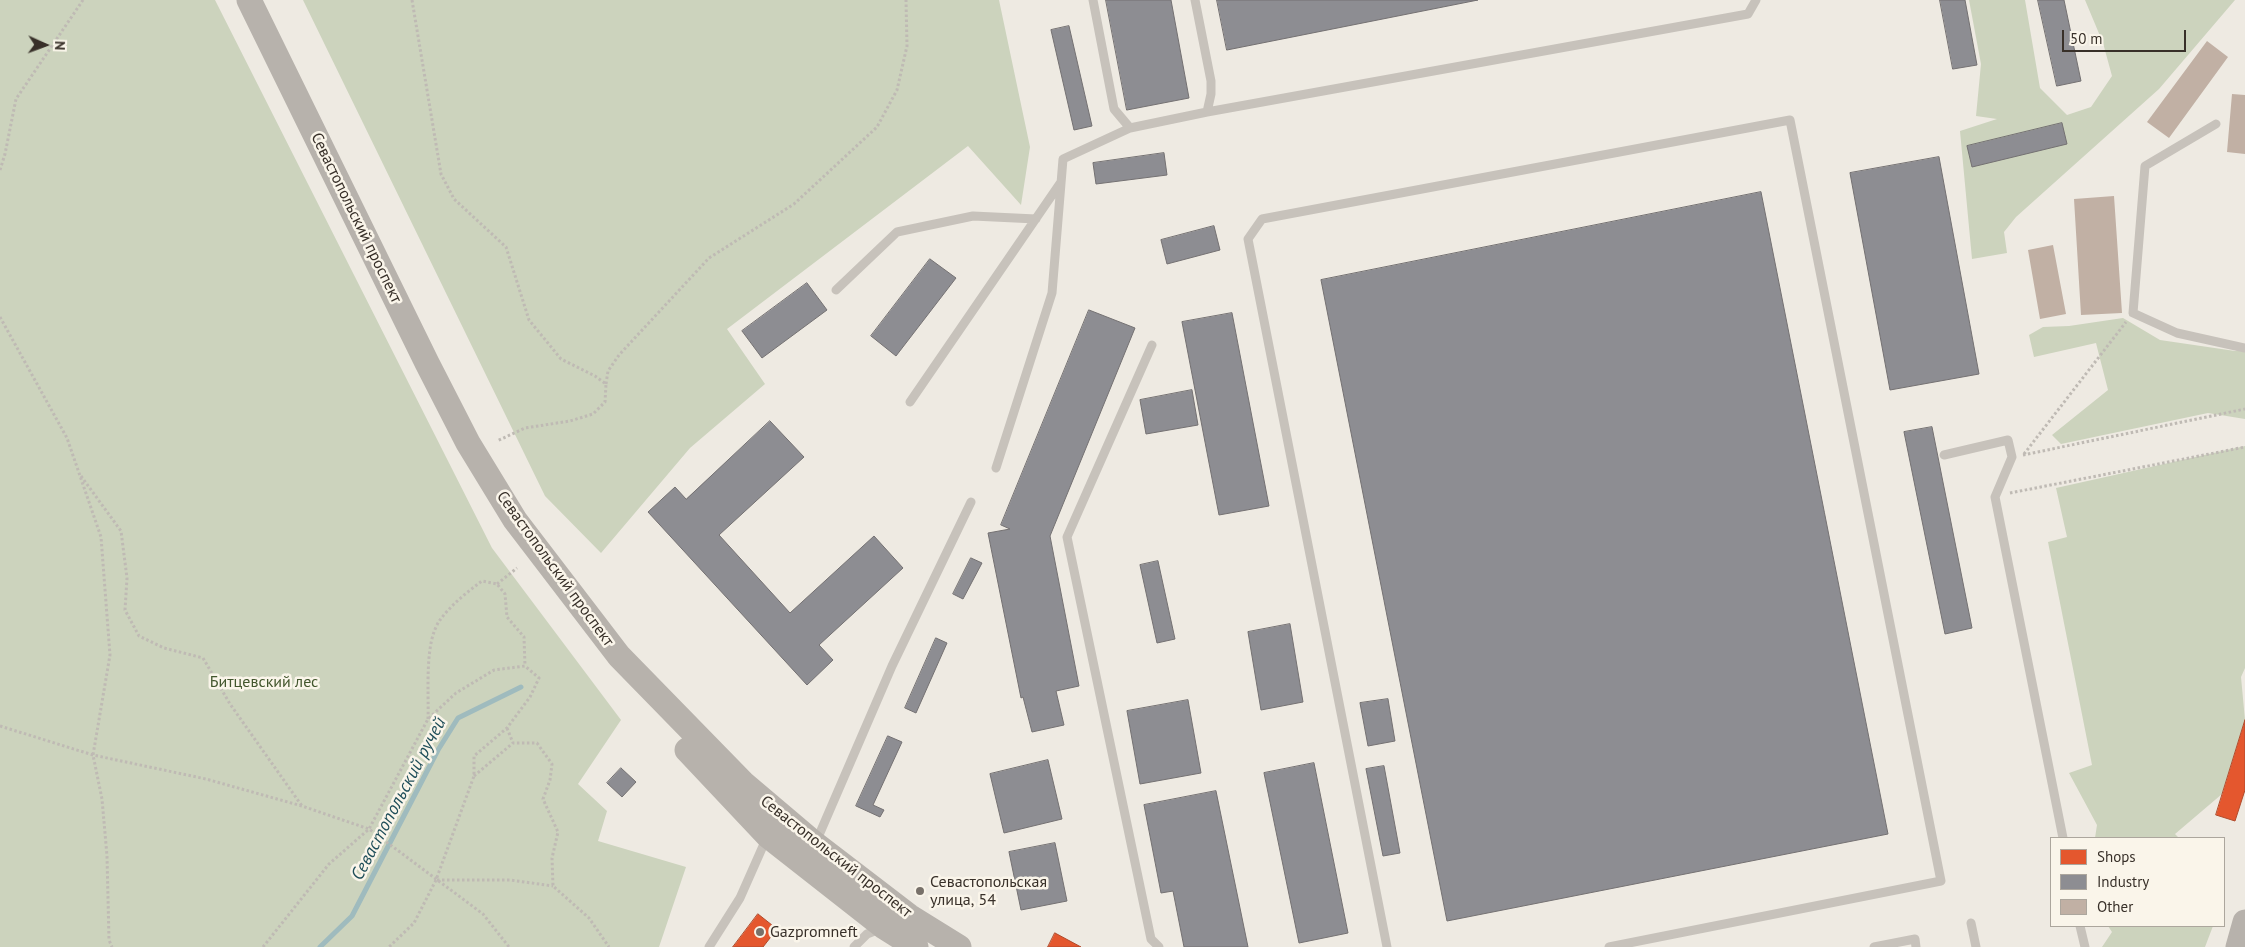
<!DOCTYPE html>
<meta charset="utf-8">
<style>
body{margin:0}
#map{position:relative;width:2245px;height:947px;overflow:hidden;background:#eeeae2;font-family:"PT Sans",sans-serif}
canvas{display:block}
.legend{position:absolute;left:2050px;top:837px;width:175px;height:90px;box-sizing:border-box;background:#faf5ea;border:1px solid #aca69d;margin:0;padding:6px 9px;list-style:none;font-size:15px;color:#383029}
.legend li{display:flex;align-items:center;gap:10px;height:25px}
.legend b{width:25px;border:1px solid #aca69d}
.north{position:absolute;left:20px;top:20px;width:50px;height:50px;-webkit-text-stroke:4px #faf5ea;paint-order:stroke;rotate:92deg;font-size:14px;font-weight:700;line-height:20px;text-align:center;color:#383029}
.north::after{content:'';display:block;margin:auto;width:18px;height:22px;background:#383029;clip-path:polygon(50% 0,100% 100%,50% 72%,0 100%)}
.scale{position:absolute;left:2062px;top:30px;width:124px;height:22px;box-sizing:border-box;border:2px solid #383029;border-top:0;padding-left:6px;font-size:15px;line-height:18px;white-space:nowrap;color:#383029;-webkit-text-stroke:4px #faf5ea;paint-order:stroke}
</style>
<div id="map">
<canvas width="2245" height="947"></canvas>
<ul class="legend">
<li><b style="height:14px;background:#e4572e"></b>Shops</li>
<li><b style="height:14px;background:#8d8d92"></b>Industry</li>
<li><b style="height:14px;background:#c1b0a4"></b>Other</li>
</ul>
<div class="north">N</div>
<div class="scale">50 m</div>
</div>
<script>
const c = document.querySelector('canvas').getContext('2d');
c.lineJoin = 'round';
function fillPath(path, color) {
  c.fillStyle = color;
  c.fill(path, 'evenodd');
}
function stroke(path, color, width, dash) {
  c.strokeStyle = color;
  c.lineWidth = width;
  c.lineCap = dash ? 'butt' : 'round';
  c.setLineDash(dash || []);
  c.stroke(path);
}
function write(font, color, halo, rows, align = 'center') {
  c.font = font + ' "PT Sans",sans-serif';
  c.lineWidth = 5;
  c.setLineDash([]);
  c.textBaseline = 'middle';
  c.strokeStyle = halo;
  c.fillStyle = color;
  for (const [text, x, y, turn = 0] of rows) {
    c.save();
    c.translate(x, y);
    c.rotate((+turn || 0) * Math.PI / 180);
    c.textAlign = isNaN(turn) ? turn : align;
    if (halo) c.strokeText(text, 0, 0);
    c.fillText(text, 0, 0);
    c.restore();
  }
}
fillPath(new Path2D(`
 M 0,0 L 215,0 L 492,548 L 621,720 L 578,784 L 607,811 L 598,841 L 686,867 L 659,947 L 0,947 Z
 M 303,0 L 999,0 L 1030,147 L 1021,205 L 968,146 L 727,329 L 765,384 L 690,448 L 601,553 L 545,496 Z
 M 1969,0 L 2025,0 L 2040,88 L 2067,115 L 2091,107 L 2112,76 L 2103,43 L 2085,0 L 2235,0 L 2159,89 L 2016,217 L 2004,232 L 2007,253 L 1972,259 L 1960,131 L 1997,119 L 1976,116 L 1981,64 Z
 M 2123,318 L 2160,340 L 2235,351 L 2245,348 L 2245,419 L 2208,413 L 2061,444 L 2052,435 L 2108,390 L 2096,343 L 2034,357 L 2029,335 L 2043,327 L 2069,326 Z
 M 2245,446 L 2245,668 L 2241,677 L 2245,720 L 2222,794 L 2175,834 L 2179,838 L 2095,838 L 2097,825 L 2069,773 L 2092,765 L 2048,542 L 2067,537 L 2056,488 Z
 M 2108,926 L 2213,926 L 2205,947 L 2102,947 L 2112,932 Z`), '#ccd3bd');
const shops = new Path2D(`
 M 2245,720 L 2245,790 L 2235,821 L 2216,815 Z
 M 758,914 L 777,929 L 763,947 L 733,947 Z
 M 1055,933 L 1081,947 L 1048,947 Z`);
fillPath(shops, '#e4572e');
stroke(shops, '#b04b2c', 1);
const industry = new Path2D(`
 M 1106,0 L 1171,0 L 1189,98 L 1127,110 Z
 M 1217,0 L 1478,0 L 1227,50 Z
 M 1940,0 L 1965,0 L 1977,65 L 1953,69 Z
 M 2038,0 L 2064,0 L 2081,81 L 2057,86 Z
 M 1069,26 L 1092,126 L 1074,130 L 1051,30 Z
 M 2062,123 L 2067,144 L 1972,167 L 1967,146 Z
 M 1164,153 L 1167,175 L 1096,184 L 1093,163 Z
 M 1939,157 L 1979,374 L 1890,390 L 1850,173 Z
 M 1761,192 L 1888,834 L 1447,921 L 1321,280 Z
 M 1214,226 L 1220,250 L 1167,264 L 1161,240 Z
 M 930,259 L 956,278 L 896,356 L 871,336 Z
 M 807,283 L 827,310 L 762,358 L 742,331 Z
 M 1089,310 L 1135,328 L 1050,536 L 1079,686 L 1056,691 L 1064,725 L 1032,732 L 1023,697 L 1021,698 L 988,533 L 1010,529 L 1001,525 Z
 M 1232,313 L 1269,506 L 1219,515 L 1182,322 Z
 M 1192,390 L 1198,425 L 1146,434 L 1140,400 Z
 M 770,421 L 804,457 L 719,535 L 790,613 L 874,536 L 903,568 L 819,645 L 833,660 L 807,685 L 648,512 L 675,487 L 686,499 Z
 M 1932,427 L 1972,628 L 1945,634 L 1904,432 Z
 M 971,558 L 982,563 L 963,599 L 953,594 Z
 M 1158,561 L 1175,639 L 1157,643 L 1140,565 Z
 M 1290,624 L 1303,702 L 1261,710 L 1248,632 Z
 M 936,638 L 947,643 L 916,713 L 905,708 Z
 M 1388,699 L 1395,741 L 1368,746 L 1360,703 Z
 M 1188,700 L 1201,773 L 1140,784 L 1127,711 Z
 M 888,736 L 902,742 L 873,805 L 884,810 L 880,817 L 856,806 Z
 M 1048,760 L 1062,819 L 1004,833 L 990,774 Z
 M 1314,763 L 1348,933 L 1299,943 L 1264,773 Z
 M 1384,766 L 1400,853 L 1383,856 L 1366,769 Z
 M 621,768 L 636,782 L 622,797 L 607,783 Z
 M 1216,791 L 1248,947 L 1184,947 L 1173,891 L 1161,893 L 1144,805 Z
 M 1055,843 L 1067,901 L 1021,910 L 1009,852 Z`);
fillPath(industry, '#8d8d92');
stroke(industry, '#747172', 1);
stroke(new Path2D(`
 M 320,947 L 352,916 L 438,750 L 458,718 L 521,687`), '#9fbbbe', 5);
fillPath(new Path2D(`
 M 2207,41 L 2228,57 L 2169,138 L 2147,122 Z
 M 2232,94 L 2245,95 L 2245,154 L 2227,152 Z
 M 2114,196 L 2122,313 L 2081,315 L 2074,199 Z
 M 2053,245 L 2066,314 L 2040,319 L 2028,250 Z`), '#c1b0a4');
stroke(new Path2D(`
 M 412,0 L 441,174 L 454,199 L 506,247 L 529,320 L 561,359 L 595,376 L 606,384 L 605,402 L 593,414 L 570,421 L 525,428 L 497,441
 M 0,170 L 5,154 L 16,99 L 83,0
 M 0,317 L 67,438 L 101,537 L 110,655 L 93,755 L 102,799 L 107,856 L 109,940 L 112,947
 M 606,384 L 608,371 L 619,355 L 709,258 L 794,204 L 877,127 L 897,90 L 907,46 L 906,0
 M 2024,454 L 2126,322
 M 2023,455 L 2245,409
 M 81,476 L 121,531 L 127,578 L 125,610 L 139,636 L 164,648 L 203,658 L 230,704 L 302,806
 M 2010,493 L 2245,447
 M 497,584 L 517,568
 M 428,719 C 429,691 424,642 440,620 C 451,605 467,592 482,581 L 497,584 L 505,594 L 507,617 L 524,637 L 525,666
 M 0,726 L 93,755 L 206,779 L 302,806 L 369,829 L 483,914 L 509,947
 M 507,728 L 513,743
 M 474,776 L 513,743 L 537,743 L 552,764 L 550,780 L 543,799 L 558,832 L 552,858 L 553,886 L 589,918 L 609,947
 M 437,880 L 510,880 L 553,886
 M 263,947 L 329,864 L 369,829 L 428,719 L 456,693 L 494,670 L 525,666 L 539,678 L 530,697 L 507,728 L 474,756 L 474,776 L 436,880 L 414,923 L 389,947`), '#bfbab4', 3, [2.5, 2.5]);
stroke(new Path2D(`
 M 1093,0 L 1114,109 L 1130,128 L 1207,112 L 1211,94 L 1211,81 L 1195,0
 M 1207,112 L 1748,14 L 1756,0
 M 2216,124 L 2145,166 L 2133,313 L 2177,333 L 2245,348
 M 836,290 L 897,232 L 973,216 L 1036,219
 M 1152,345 L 1067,537 L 1151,939 L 1159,947
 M 910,402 L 1061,182
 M 1944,455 L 2008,440 L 2012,457 L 1995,497 L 2063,838
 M 996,468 L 1052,293 L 1063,159 L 1130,128
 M 816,842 L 892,666 L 971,502
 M 1971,923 L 1976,947
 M 2080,926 L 2085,947
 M 709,947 L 740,898 L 767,837
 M 854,947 L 867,934 L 882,928
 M 1387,947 L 1248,239 L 1262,219 L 1790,120 L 1941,881 L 1609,947
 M 1874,947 L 1915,939 L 1916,947`), '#c7c2bb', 9);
stroke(new Path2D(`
 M 249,0 L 427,363 L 468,443 L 515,520 L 619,656 L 743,783 L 815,844 L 909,916 L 959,947
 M 687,750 L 768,836 L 884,927 L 916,947
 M 2238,947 L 2245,922`), '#b7b2ac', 25);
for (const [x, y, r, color] of [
 [920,891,5,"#78716a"],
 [760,932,5,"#78716a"]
]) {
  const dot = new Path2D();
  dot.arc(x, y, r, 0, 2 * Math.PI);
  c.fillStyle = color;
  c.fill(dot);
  stroke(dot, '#faf5ea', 2);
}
write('16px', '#383029', '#faf5ea', [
 ["Севастопольский проспект",356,218,64],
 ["Севастопольский проспект",555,569,54],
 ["Севастопольский проспект",836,857,38]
]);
write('16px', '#42562d', '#faf5ea', [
 ["Битцевский лес",264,682]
]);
write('16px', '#383029', '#faf5ea', [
 ["Севастопольская",930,882],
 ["улица, 54",930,900],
 ["Gazpromneft",770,932]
], 'left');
write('italic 18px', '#1f4e59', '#faf5ea', [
 ["Севастопольский ручей",399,799,-62]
]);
</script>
